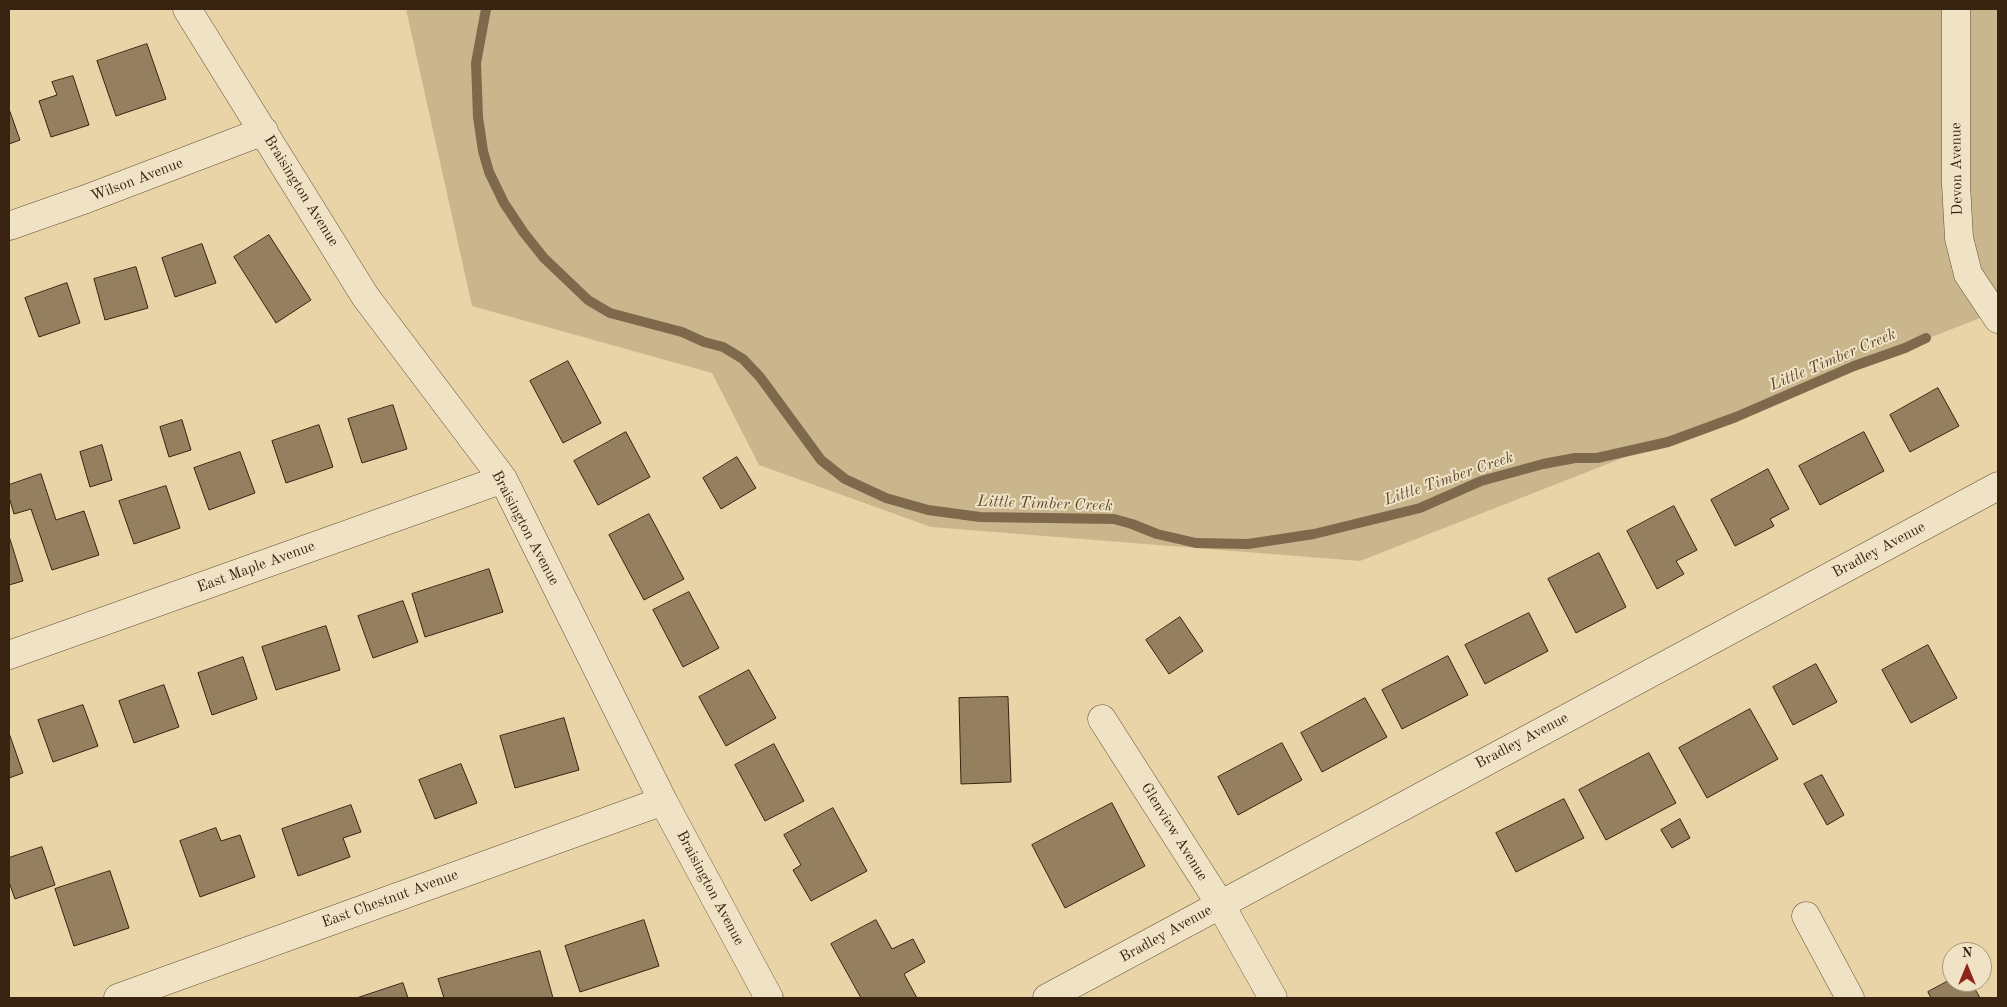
<!DOCTYPE html>
<style>
body{margin:0}
#map{position:relative;width:2007px;height:1007px;overflow:hidden;background:#e8d4a6;font-family:"Old Standard TT",serif}
canvas{display:block}
.frame{position:absolute;inset:0;border:10px solid #382311;pointer-events:none}
.north{position:absolute;left:1942px;top:942px;width:50px;height:50px;box-sizing:border-box;background:#f0e3c5;border:1px solid #a6967d;border-radius:50%;rotate:0deg;font-size:14px;font-weight:700;line-height:20px;text-align:center;color:#382311}
.north::after{content:'';display:block;margin:auto;width:18px;height:22px;background:#8f2418;clip-path:polygon(50% 0,100% 100%,50% 72%,0 100%)}
</style>
<div id="map">
<canvas width="2007" height="1007"></canvas>
<div class="frame"></div>
<div class="north">N</div>
</div>
<script>
const c = document.querySelector('canvas').getContext('2d');
c.lineJoin = 'round';
function fillPath(path, color) {
  c.fillStyle = color;
  c.fill(path, 'evenodd');
}
function stroke(path, color, width, dash) {
  c.strokeStyle = color;
  c.lineWidth = width;
  c.lineCap = dash ? 'butt' : 'round';
  c.setLineDash(dash || []);
  c.stroke(path);
}
function write(font, color, halo, rows, align = 'center') {
  c.font = font + ' "Old Standard TT",serif';
  c.lineWidth = 4;
  c.setLineDash([]);
  c.textBaseline = 'middle';
  c.strokeStyle = halo;
  c.fillStyle = color;
  for (const [text, x, y, turn = 0] of rows) {
    c.save();
    c.translate(x, y);
    c.rotate((+turn || 0) * Math.PI / 180);
    c.textAlign = isNaN(turn) ? turn : align;
    if (halo) c.strokeText(text, 0, 0);
    c.fillText(text, 0, 0);
    c.restore();
  }
}
fillPath(new Path2D(`
 M 406,9 L 1998,9 L 1998,311 L 1360,561 L 931,527 L 759,465 L 712,373 L 472,306 Z`), '#cab68d');
stroke(new Path2D(`
 M 486,9 L 476,63 L 478,117 L 483,151 L 489,172 L 504,203 L 524,233 L 544,258 L 588,300 L 610,313 L 682,332 L 704,342 L 723,347 L 743,359 L 760,377 L 821,460 L 845,479 L 886,498 L 928,510 L 980,517 L 1114,519 L 1132,524 L 1157,534 L 1196,543 L 1248,544 L 1314,534 L 1420,508 L 1481,481 L 1543,464 L 1575,458 L 1597,458 L 1668,442 L 1736,417 L 1854,366 L 1905,348 L 1926,338`), '#7e694c', 10);
const building = new Path2D(`
 M 147,44 L 166,99 L 116,116 L 97,61 Z
 M 73,76 L 89,125 L 51,137 L 39,101 L 57,95 L 52,82 Z
 M 9,109 L 20,140 L 9,144 Z
 M 269,235 L 311,300 L 276,323 L 234,257 Z
 M 202,244 L 216,283 L 175,297 L 162,258 Z
 M 136,267 L 148,308 L 105,320 L 94,279 Z
 M 67,283 L 80,323 L 39,337 L 25,298 Z
 M 568,361 L 601,423 L 563,443 L 530,381 Z
 M 1938,388 L 1959,426 L 1910,452 L 1890,415 Z
 M 393,405 L 407,449 L 362,463 L 348,419 Z
 M 182,420 L 191,450 L 169,457 L 160,427 Z
 M 319,425 L 333,467 L 286,483 L 272,441 Z
 M 626,432 L 650,477 L 598,505 L 574,461 Z
 M 1864,432 L 1884,471 L 1820,505 L 1799,466 Z
 M 102,445 L 112,480 L 90,487 L 80,452 Z
 M 240,452 L 255,493 L 209,510 L 194,468 Z
 M 737,457 L 756,488 L 721,509 L 703,478 Z
 M 1768,469 L 1789,509 L 1770,519 L 1774,526 L 1735,546 L 1711,500 Z
 M 41,474 L 56,520 L 84,511 L 99,555 L 52,570 L 31,509 L 14,514 L 9,497 L 9,485 Z
 M 166,486 L 180,528 L 134,544 L 119,501 Z
 M 1674,506 L 1697,550 L 1676,561 L 1684,574 L 1657,589 L 1627,531 Z
 M 649,514 L 684,579 L 644,600 L 609,535 Z
 M 9,536 L 23,581 L 9,585 Z
 M 1599,553 L 1626,607 L 1576,633 L 1548,579 Z
 M 489,569 L 503,612 L 425,637 L 412,594 Z
 M 689,592 L 719,648 L 683,667 L 653,610 Z
 M 403,601 L 418,642 L 373,658 L 358,616 Z
 M 1529,613 L 1548,651 L 1485,684 L 1465,645 Z
 M 1180,617 L 1203,651 L 1169,674 L 1146,640 Z
 M 326,626 L 340,670 L 276,690 L 262,647 Z
 M 1928,645 L 1957,698 L 1911,723 L 1882,670 Z
 M 1448,656 L 1468,695 L 1402,729 L 1382,690 Z
 M 243,657 L 257,699 L 212,715 L 198,673 Z
 M 1816,664 L 1837,702 L 1793,725 L 1773,687 Z
 M 749,670 L 776,718 L 726,746 L 699,697 Z
 M 164,685 L 179,727 L 134,743 L 119,701 Z
 M 1008,697 L 1011,782 L 961,784 L 959,698 Z
 M 1365,698 L 1387,737 L 1322,772 L 1301,733 Z
 M 83,705 L 98,746 L 53,762 L 38,720 Z
 M 1750,709 L 1778,759 L 1707,798 L 1679,748 Z
 M 564,718 L 579,770 L 515,788 L 500,736 Z
 M 9,733 L 23,773 L 9,778 Z
 M 1282,743 L 1302,780 L 1238,815 L 1218,777 Z
 M 774,744 L 804,801 L 765,821 L 735,765 Z
 M 1649,753 L 1676,803 L 1606,840 L 1579,790 Z
 M 461,764 L 477,803 L 435,819 L 419,780 Z
 M 1822,775 L 1844,815 L 1827,825 L 1804,784 Z
 M 1564,799 L 1584,838 L 1516,872 L 1496,833 Z
 M 1112,803 L 1145,866 L 1065,908 L 1032,845 Z
 M 351,805 L 361,832 L 343,838 L 350,857 L 298,876 L 282,829 Z
 M 833,808 L 867,871 L 811,901 L 793,870 L 801,865 L 784,835 Z
 M 1680,819 L 1690,838 L 1672,848 L 1661,830 Z
 M 216,828 L 221,841 L 240,835 L 255,877 L 200,897 L 180,841 Z
 M 42,847 L 55,885 L 15,899 L 9,882 L 9,858 Z
 M 110,871 L 129,928 L 74,946 L 55,889 Z
 M 644,920 L 659,966 L 580,992 L 565,946 Z
 M 876,920 L 892,949 L 913,939 L 925,962 L 904,974 L 917,998 L 861,998 L 831,944 Z
 M 540,951 L 553,998 L 444,998 L 438,979 Z
 M 1952,979 L 1952,982 L 1971,982 L 1980,998 L 1931,998 L 1928,992 Z
 M 403,983 L 408,998 L 357,998 Z`);
fillPath(building, '#947f5e');
stroke(building, '#382311', 1);
const minor = new Path2D(`
 M 187,9 L 365,296 L 503,479 L 663,801 L 769,998
 M 1956,9 L 1956,184 L 1959,238 L 1968,274 L 1998,319
 M 9,226 L 86,199 L 264,131
 M 9,655 L 503,479
 M 1102,719 L 1220,904 L 1273,998
 M 1806,916 L 1850,998
 M 118,998 L 663,801
 M 1047,998 L 1998,486`);
stroke(minor, '#644f36', 29);
stroke(minor, '#f0e3c5', 28);
write('15px', '#382311', '#f0e3c5', [
 ["Devon Avenue",1957,169,-91],
 ["Wilson Avenue",137,180,-21],
 ["Braisington Avenue",301,191,58],
 ["Braisington Avenue",525,528,62],
 ["Bradley Avenue",1879,550,-28],
 ["East Maple Avenue",256,567,-20],
 ["Bradley Avenue",1522,741,-28],
 ["Glenview Avenue",1174,832,58],
 ["Braisington Avenue",710,888,62],
 ["East Chestnut Avenue",390,899,-20],
 ["Bradley Avenue",1166,934,-29]
]);
write('italic 16px', '#5b462e', '#f0e3c5', [
 ["Little Timber Creek",1833,360,-23],
 ["Little Timber Creek",1449,479,-19],
 ["Little Timber Creek",1045,504,2]
]);
</script>
